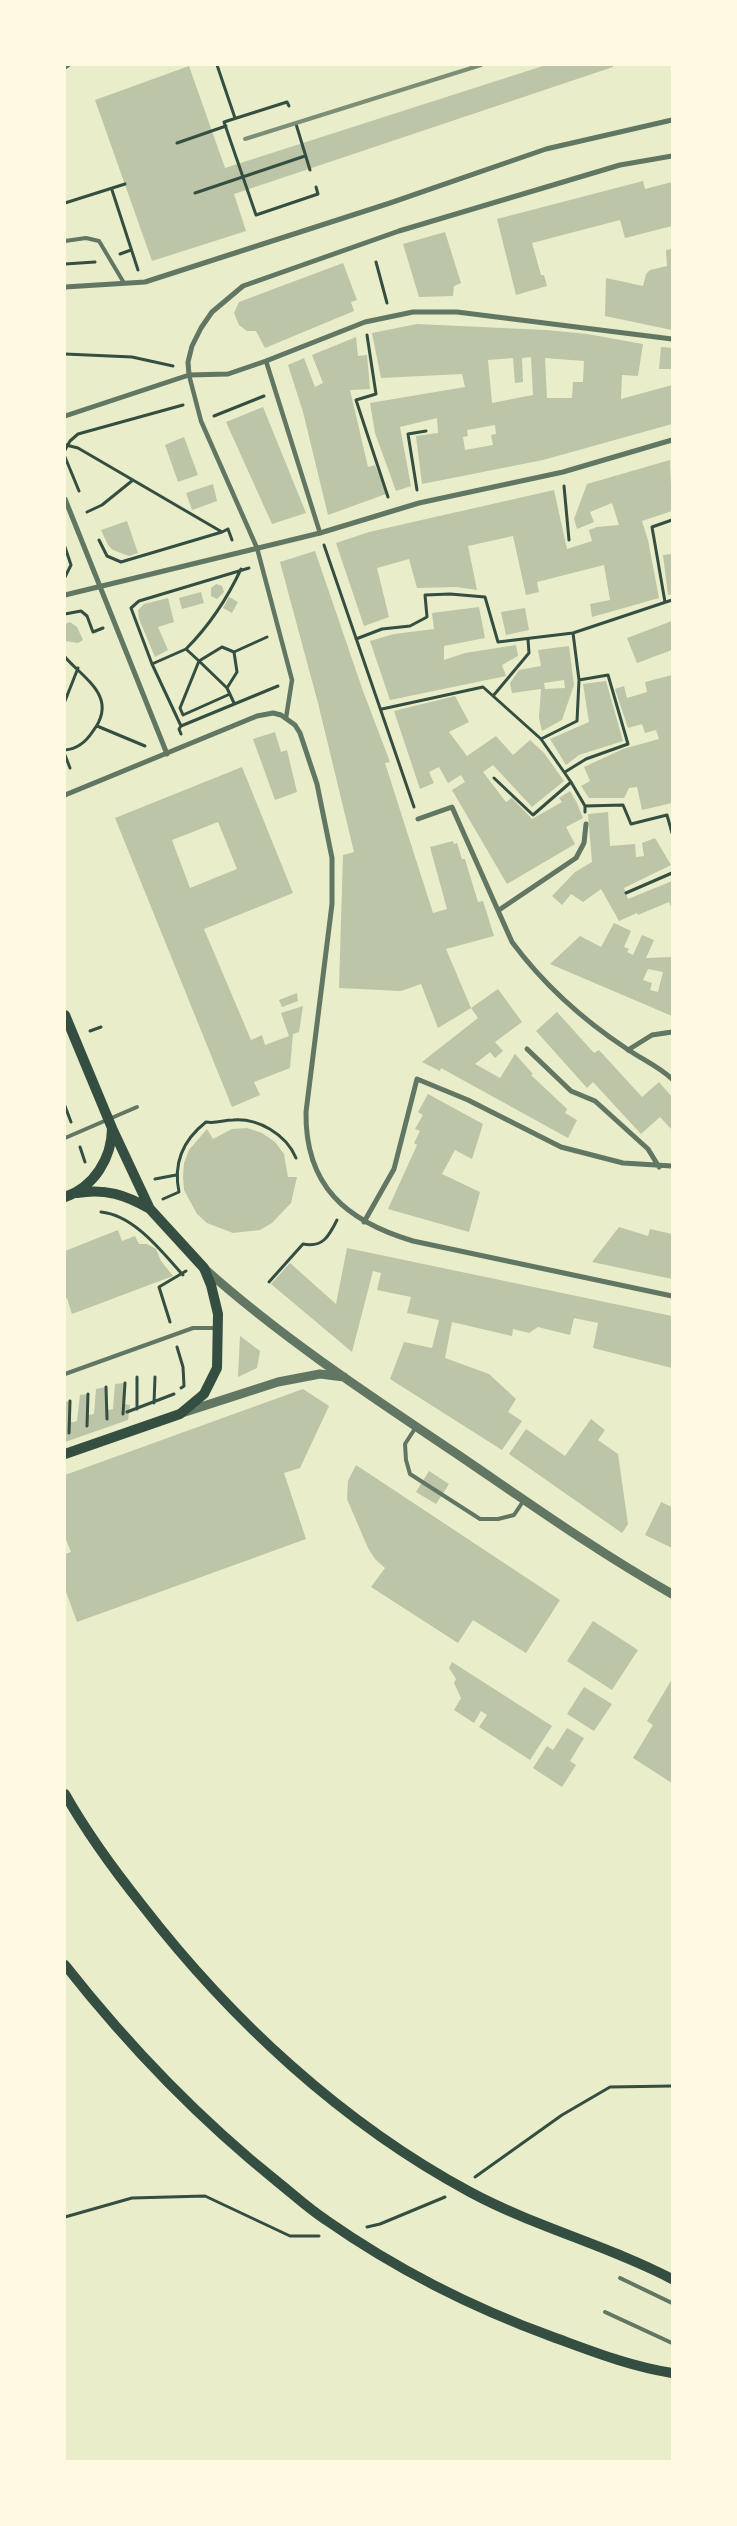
<!DOCTYPE html>
<style>
body{margin:0}
#map{position:relative;width:737px;height:2526px;overflow:hidden;background:#e9edc9;font-family:"IBM Plex Sans",sans-serif}
canvas{display:block}
.frame{position:absolute;inset:0;border:66px solid #fefae0;pointer-events:none}
</style>
<div id="map">
<canvas width="737" height="2526"></canvas>
<div class="frame"></div>
</div>
<script>
const c = document.querySelector('canvas').getContext('2d');
c.lineJoin = 'round';
function fillPath(path, color) {
  c.fillStyle = color;
  c.fill(path, 'evenodd');
}
function stroke(path, color, width, dash) {
  c.strokeStyle = color;
  c.lineWidth = width;
  c.lineCap = dash ? 'butt' : 'round';
  c.setLineDash(dash || []);
  c.stroke(path);
}
fillPath(new Path2D(`
 M 546,65 L 613,65 L 613,67 L 234,194 L 246,231 L 152,261 L 95,100 L 189,66 L 225,168 Z
 M 643,181 L 645,189 L 672,182 L 672,226 L 625,238 L 620,220 L 532,243 L 541,275 L 544,275 L 547,286 L 516,295 L 497,219 Z
 M 445,232 L 461,283 L 454,286 L 453,296 L 419,297 L 403,244 Z
 M 672,249 L 672,330 L 605,316 L 606,278 L 643,286 L 646,274 L 650,270 L 667,266 L 666,250 Z
 M 343,263 L 357,300 L 351,302 L 354,311 L 265,348 L 256,331 L 247,331 L 239,325 L 234,313 L 239,302 Z
 M 417,324 L 546,330 L 587,334 L 643,344 L 638,376 L 622,375 L 621,399 L 672,385 L 672,424 L 543,460 L 422,484 L 416,436 L 438,433 L 437,418 L 400,427 L 411,486 L 396,491 L 375,433 L 370,403 L 465,387 L 462,374 L 381,378 L 372,333 ZM 531,357 L 533,395 L 492,403 L 488,360 L 513,358 L 515,383 L 523,382 L 522,358 ZM 545,358 L 584,361 L 583,382 L 573,382 L 572,398 L 547,398 ZM 495,425 L 496,434 L 491,435 L 493,445 L 465,450 L 463,437 L 468,436 L 467,430 Z
 M 356,337 L 358,356 L 367,355 L 370,389 L 350,390 L 368,467 L 375,465 L 386,494 L 328,515 L 303,412 L 288,365 L 304,358 L 315,387 L 323,383 L 312,355 Z
 M 661,347 L 672,348 L 672,369 L 659,369 Z
 M 263,407 L 306,513 L 272,524 L 226,422 Z
 M 184,437 L 198,475 L 178,482 L 165,445 Z
 M 670,460 L 672,511 L 642,521 L 648,540 L 659,598 L 592,617 L 590,604 L 610,600 L 604,565 L 537,582 L 539,592 L 526,595 L 513,536 L 468,546 L 477,590 L 456,587 L 417,588 L 409,559 L 377,568 L 389,617 L 364,626 L 336,543 L 369,532 L 554,490 L 567,549 L 592,541 L 589,530 L 597,527 L 619,525 L 612,503 L 590,512 L 594,522 L 577,529 L 574,519 L 587,484 Z
 M 213,484 L 217,501 L 192,510 L 186,493 Z
 M 127,521 L 138,553 L 129,556 L 113,550 L 108,545 L 101,530 Z
 M 315,551 L 363,691 L 390,762 L 385,763 L 433,913 L 447,909 L 430,847 L 453,841 L 454,844 L 457,843 L 462,859 L 465,859 L 478,902 L 483,901 L 494,936 L 446,949 L 471,1008 L 438,1028 L 421,984 L 401,991 L 339,988 L 343,855 L 354,852 L 318,703 L 280,562 Z
 M 672,554 L 672,594 L 668,595 L 663,555 Z
 M 216,584 L 222,586 L 224,592 L 217,599 L 211,596 L 211,588 Z
 M 201,592 L 204,603 L 182,609 L 179,598 Z
 M 229,597 L 238,602 L 232,613 L 223,608 Z
 M 168,598 L 174,622 L 158,627 L 168,650 L 155,657 L 139,619 L 138,610 L 144,604 Z
 M 479,607 L 485,638 L 444,646 L 444,660 L 465,653 L 516,645 L 518,656 L 502,665 L 506,676 L 390,700 L 370,641 L 394,634 L 434,629 L 432,613 Z
 M 525,608 L 529,630 L 506,635 L 501,612 Z
 M 672,621 L 672,650 L 637,663 L 627,638 Z
 M 70,622 L 77,627 L 83,640 L 78,643 L 65,641 L 65,624 Z
 M 569,646 L 574,685 L 562,720 L 542,731 L 539,718 L 541,689 L 512,693 L 510,683 L 519,670 L 541,666 L 538,650 ZM 564,680 L 565,688 L 545,689 L 544,683 Z
 M 672,675 L 672,803 L 642,810 L 637,787 L 629,788 L 624,798 L 589,798 L 581,786 L 590,781 L 584,767 L 623,749 L 659,739 L 656,730 L 645,733 L 642,724 L 628,728 L 615,689 L 624,686 L 627,698 L 647,692 L 645,682 Z
 M 606,681 L 623,741 L 579,755 L 566,765 L 550,739 L 589,722 L 583,684 Z
 M 455,696 L 469,722 L 449,732 L 467,756 L 496,736 L 513,755 L 530,740 L 544,753 L 564,781 L 532,807 L 493,765 L 483,772 L 506,802 L 512,798 L 532,819 L 562,802 L 559,798 L 570,791 L 577,803 L 583,818 L 566,827 L 575,844 L 507,884 L 452,790 L 465,782 L 461,775 L 448,783 L 439,767 L 429,772 L 434,783 L 420,789 L 394,711 Z
 M 275,732 L 281,752 L 287,750 L 297,792 L 275,800 L 253,739 Z
 M 242,767 L 293,893 L 204,929 L 251,1040 L 262,1035 L 265,1045 L 289,1036 L 281,1013 L 303,1006 L 299,1032 L 293,1034 L 290,1068 L 254,1082 L 260,1095 L 232,1107 L 115,818 ZM 218,822 L 237,869 L 190,888 L 172,840 Z
 M 608,812 L 610,846 L 635,844 L 636,857 L 644,856 L 642,843 L 655,838 L 671,865 L 624,888 L 628,899 L 672,881 L 672,909 L 669,902 L 638,915 L 637,913 L 619,921 L 601,889 L 583,902 L 571,894 L 562,905 L 552,896 L 575,872 L 592,862 L 588,814 Z
 M 614,923 L 631,931 L 624,947 L 629,949 L 627,952 L 633,955 L 642,935 L 654,940 L 646,958 L 672,957 L 672,1016 L 550,964 L 580,936 L 601,947 ZM 648,969 L 663,972 L 658,992 L 650,990 L 652,983 L 643,980 Z
 M 498,989 L 522,1022 L 495,1042 L 503,1051 L 495,1058 L 490,1052 L 475,1064 L 500,1078 L 515,1054 L 533,1074 L 531,1075 L 567,1109 L 565,1113 L 577,1120 L 568,1138 L 441,1068 L 440,1071 L 422,1062 L 478,1018 L 471,1008 Z
 M 297,993 L 298,1001 L 282,1007 L 279,1000 Z
 M 557,1012 L 594,1053 L 599,1050 L 642,1097 L 659,1082 L 672,1097 L 672,1130 L 660,1117 L 641,1134 L 593,1082 L 587,1088 L 536,1031 Z
 M 428,1094 L 483,1124 L 472,1159 L 455,1150 L 442,1174 L 480,1192 L 469,1232 L 388,1209 L 417,1145 L 414,1143 L 420,1131 L 415,1129 L 423,1115 L 418,1112 Z
 M 247,1128 L 262,1133 L 275,1142 L 284,1154 L 288,1177 L 297,1177 L 291,1203 L 272,1223 L 260,1230 L 233,1233 L 207,1223 L 197,1214 L 184,1190 L 183,1177 L 184,1163 L 189,1150 L 207,1129 L 213,1139 L 232,1129 Z
 M 619,1227 L 648,1236 L 650,1229 L 672,1234 L 672,1279 L 592,1262 Z
 M 118,1230 L 122,1241 L 135,1236 L 139,1244 L 147,1244 L 156,1249 L 161,1261 L 173,1276 L 72,1314 L 67,1298 L 65,1299 L 65,1251 Z
 M 347,1248 L 672,1316 L 672,1368 L 593,1348 L 598,1323 L 574,1318 L 570,1335 L 538,1327 L 529,1333 L 513,1329 L 512,1336 L 452,1322 L 445,1358 L 489,1374 L 516,1399 L 508,1412 L 522,1421 L 502,1450 L 390,1379 L 404,1342 L 432,1348 L 439,1320 L 407,1313 L 411,1297 L 377,1290 L 381,1273 L 373,1271 L 352,1352 L 271,1284 L 290,1263 L 336,1304 Z
 M 240,1336 L 260,1351 L 257,1368 L 238,1377 Z
 M 125,1383 L 125,1404 L 130,1405 L 128,1420 L 65,1442 L 65,1402 L 70,1401 L 71,1422 L 74,1422 L 77,1421 L 80,1395 L 88,1394 L 89,1415 L 94,1414 L 96,1389 L 106,1387 L 106,1408 L 109,1410 L 113,1409 L 115,1384 Z
 M 303,1389 L 329,1406 L 300,1468 L 284,1473 L 306,1539 L 77,1622 L 65,1589 L 65,1554 L 71,1552 L 65,1537 L 65,1475 Z
 M 591,1419 L 605,1430 L 598,1440 L 618,1454 L 628,1524 L 622,1533 L 509,1454 L 526,1429 L 565,1456 Z
 M 356,1465 L 560,1600 L 526,1653 L 473,1620 L 458,1643 L 371,1587 L 385,1568 L 375,1559 L 368,1548 L 347,1499 L 348,1481 Z
 M 429,1471 L 449,1484 L 436,1504 L 416,1492 Z
 M 661,1502 L 672,1507 L 672,1548 L 645,1535 Z
 M 593,1621 L 638,1650 L 612,1690 L 567,1661 Z
 M 452,1662 L 552,1726 L 530,1760 L 479,1727 L 487,1715 L 481,1711 L 474,1723 L 454,1710 L 461,1698 L 454,1683 L 456,1679 L 449,1668 Z
 M 672,1679 L 672,1783 L 633,1758 L 653,1725 L 647,1721 Z
 M 584,1687 L 612,1704 L 594,1731 L 567,1714 Z
 M 567,1728 L 584,1738 L 570,1761 L 576,1765 L 562,1787 L 533,1768 L 547,1746 L 553,1750 Z`), '#bcc5a7');
stroke(new Path2D(`
 M 217,65 L 235,118
 M 289,106 L 287,102 L 224,122 L 256,215 L 318,194 L 316,187
 M 296,124 L 310,170
 M 177,143 L 226,126
 M 112,190 L 138,270
 M 195,193 L 305,156
 M 65,203 L 125,184
 M 120,254 L 131,250
 M 376,262 L 387,303
 M 65,264 L 95,262
 M 367,335 L 376,394 L 356,400 L 388,497
 M 65,354 L 132,357 L 173,366
 M 214,416 L 264,396
 M 66,445 L 78,448 L 222,532 L 228,529
 M 65,450 L 70,441 L 78,434 L 183,405
 M 65,457 L 79,491
 M 564,486 L 569,540
 M 417,490 L 408,434 L 426,431
 M 87,512 L 102,505 L 133,480
 M 228,529 L 232,540
 M 99,540 L 107,556 L 121,562 L 222,532
 M 324,545 L 414,807
 M 65,547 L 71,565 L 65,577
 M 665,602 L 652,527 L 672,520
 M 65,614 L 81,611 L 87,616 L 93,632 L 103,628
 M 356,639 L 382,629 L 410,626 L 427,617 L 425,595 L 450,594 L 485,597 L 498,642 L 573,633
 M 65,657 C 84,679 119,697 93,731 C 86,742 78,749 65,750
 M 152,664 L 186,649
 M 227,688 L 237,672 L 234,652
 M 230,694 L 183,715 L 180,708 L 199,661 L 186,649 C 209,626 227,599 241,569
 M 493,696 L 529,653 L 528,639
 M 65,701 L 78,668
 M 234,703 L 227,688 L 199,661 L 222,647 L 234,652 L 267,637
 M 382,709 L 483,687 L 541,739 L 571,782 L 585,806 L 585,812
 M 97,726 L 145,746
 M 181,726 L 278,686
 M 181,734 L 179,729 L 181,726 L 152,664 L 131,608 L 139,601 L 249,568
 M 541,739 L 577,721 L 579,680 L 573,633 L 672,600
 M 65,755 L 70,768
 M 565,772 L 586,759 L 628,744 L 608,675 L 579,680
 M 494,778 L 533,815 L 571,782
 M 585,806 L 623,805 L 631,824 L 667,815 L 672,833
 M 626,893 L 672,873
 M 90,1031 L 101,1027
 M 65,1106 L 71,1122
 M 80,1147 L 85,1162
 M 155,1179 L 176,1175
 M 163,1199 L 179,1192 C 173,1163 183,1140 206,1122 C 216,1124 223,1120 233,1120 C 258,1118 286,1134 296,1158
 M 101,1212 C 134,1215 162,1252 183,1275
 M 269,1282 L 303,1244 C 323,1248 329,1236 337,1220
 M 170,1322 L 159,1287 L 186,1271
 M 177,1347 L 183,1367 L 184,1386 L 181,1388
 M 137,1377 L 137,1409
 M 106,1387 L 107,1419
 M 154,1403 L 155,1377
 M 127,1412 L 174,1394
 M 123,1414 L 125,1383
 M 87,1426 L 88,1394
 M 69,1433 L 70,1401
 M 475,2177 L 562,2115 L 610,2087 L 672,2086
 M 65,2217 L 132,2198 L 205,2196 L 290,2236 L 319,2236
 M 367,2227 L 380,2224 L 445,2197`), '#344e41', 3);
stroke(new Path2D(`
 M 65,241 L 86,238 L 99,241 L 124,283
 M 65,1138 L 137,1107
 M 65,1374 L 193,1328 L 217,1328
 M 416,1427 L 405,1444 L 406,1460 L 410,1474 L 480,1519 L 498,1519 L 514,1515 L 524,1500
 M 620,2278 L 672,2303
 M 605,2312 L 672,2343`), '#617663', 4);
stroke(new Path2D(`
 M 266,361 L 320,533
 M 189,375 L 201,421 L 257,548 L 292,680 L 286,718`), '#617663', 4.5);
stroke(new Path2D(`
 M 65,67 L 68,65
 M 65,287 L 145,282 L 390,203 L 546,149 L 672,120
 M 189,375 L 188,362 L 192,346 L 201,328 L 212,312 L 243,286 L 399,231 L 620,165 L 672,156
 M 65,416 L 189,375 L 228,374 L 266,361 L 365,322 L 413,312 L 457,312 L 672,339
 M 65,499 L 167,754
 M 65,595 L 320,533 L 419,503 L 563,472 L 672,440
 M 65,795 L 257,716 L 273,713 L 281,715 L 295,725 L 300,733 L 317,784 L 332,858 L 332,904 L 306,1112 C 305,1186 346,1221 413,1241 L 672,1296
 M 418,819 L 452,807 L 512,942 C 544,985 583,1020 627,1049 C 643,1060 658,1066 672,1079
 M 499,910 L 576,858 L 584,843 L 586,824
 M 527,1049 L 571,1091 L 595,1101 L 648,1149 L 659,1167
 M 628,1050 L 652,1035 L 672,1032
 M 364,1222 L 394,1169 L 417,1079 L 468,1100 L 561,1147 L 623,1163 L 672,1166`), '#617663', 5);
stroke(new Path2D(`
 M 205,1269 C 281,1337 369,1395 454,1452 C 526,1501 596,1551 672,1594
 M 182,1413 L 278,1382 L 320,1374 L 344,1377`), '#617663', 9);
stroke(new Path2D(`
 M 65,1015 L 112,1128 C 112,1158 94,1187 65,1197
 M 77,1193 C 105,1188 126,1195 150,1209
 M 65,1454 L 180,1414 L 204,1394 L 217,1368 L 218,1314 L 211,1285 L 204,1268 L 150,1209 L 112,1128
 M 65,1794 C 87,1833 114,1870 142,1905 C 231,2020 342,2123 470,2192 C 535,2227 607,2245 672,2279
 M 65,1965 C 128,2045 199,2119 279,2183 C 294,2195 309,2209 326,2220 C 396,2269 473,2308 553,2337 C 594,2352 629,2366 672,2373`), '#344e41', 10);
stroke(new Path2D(`
 M 245,139 L 481,65`), '#7c8e77', 4);
</script>
